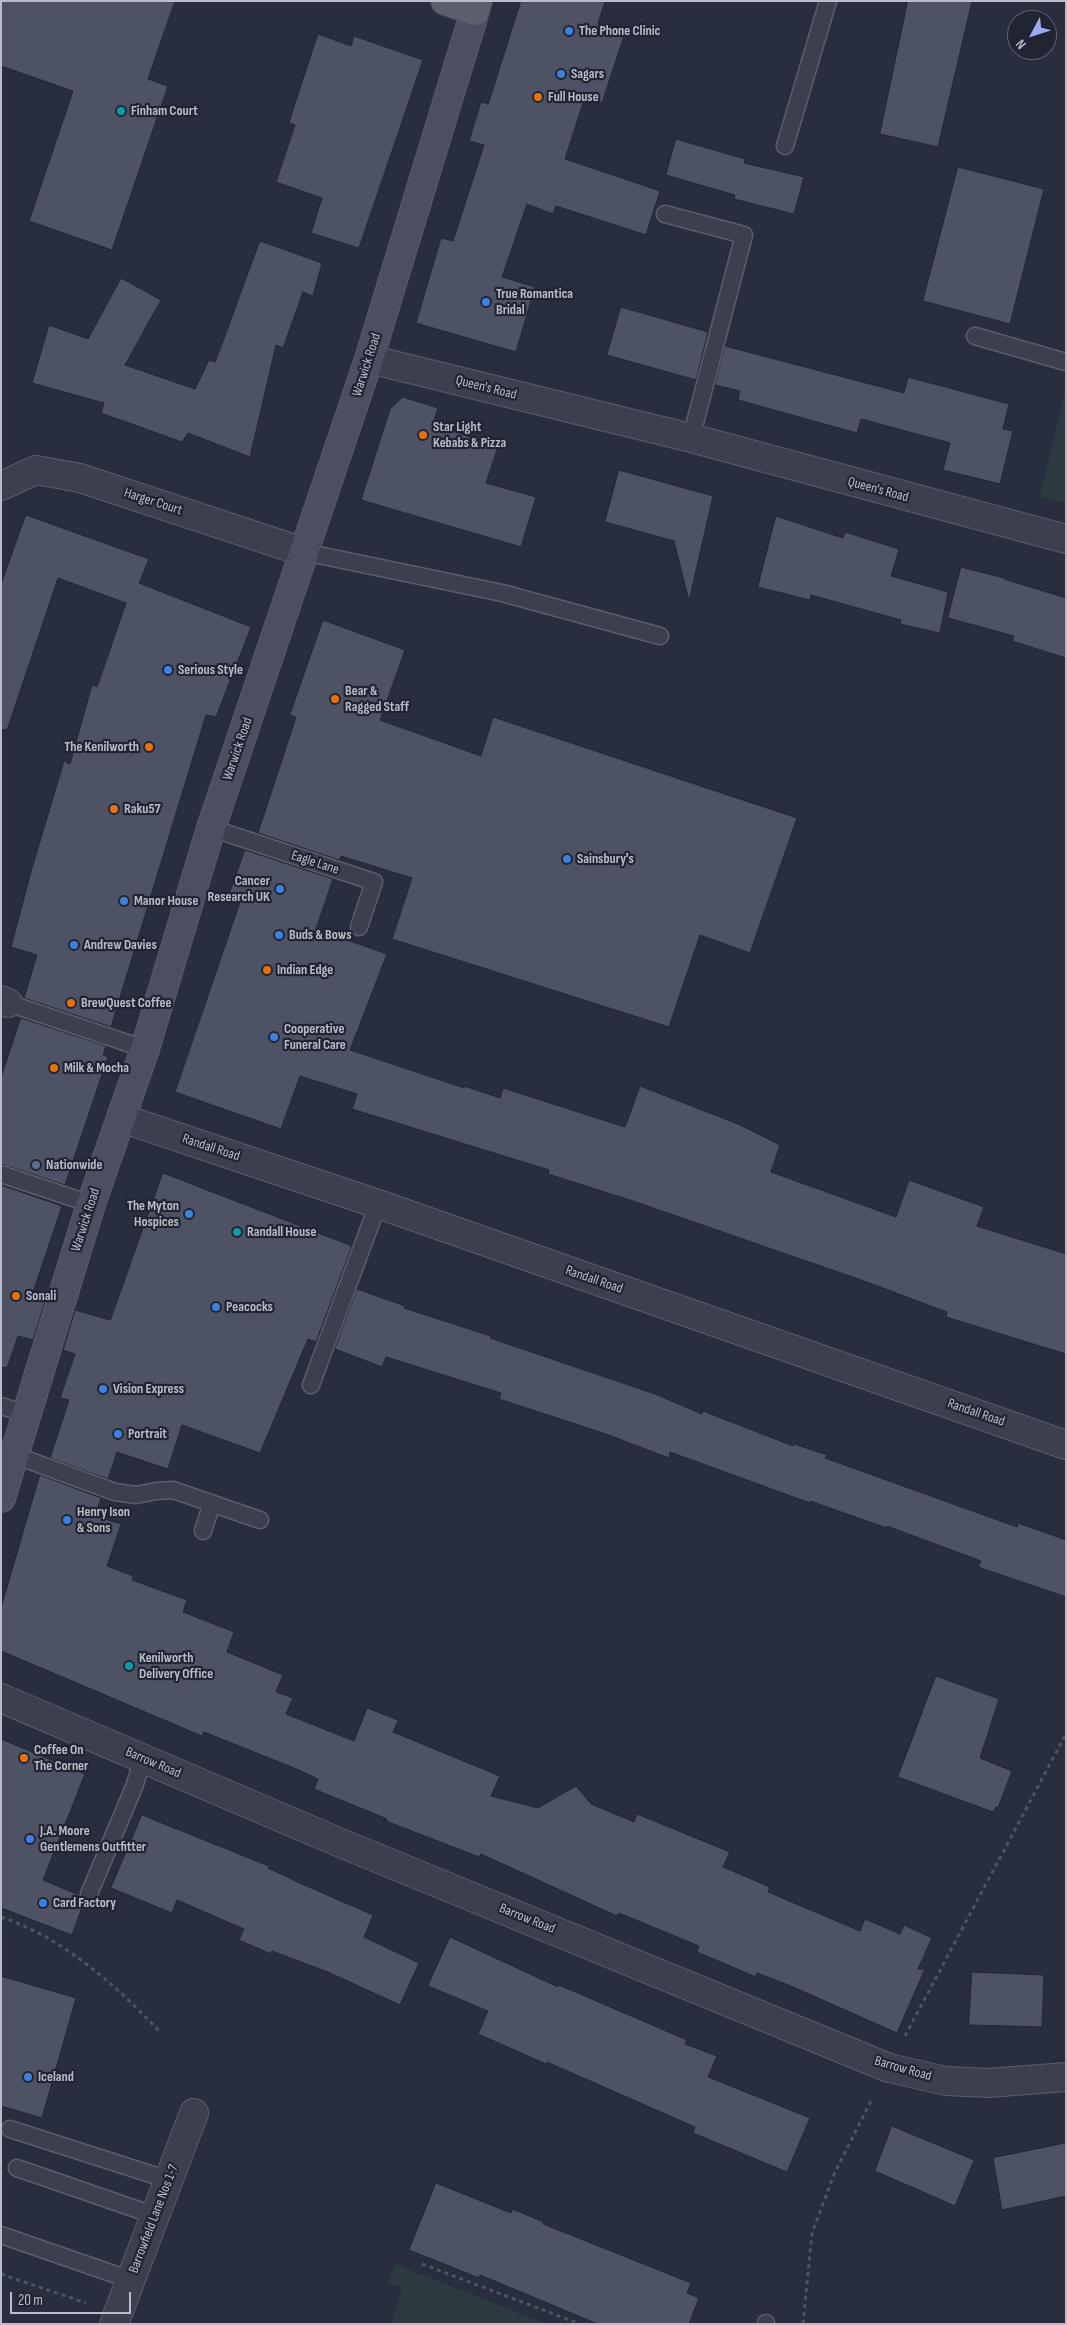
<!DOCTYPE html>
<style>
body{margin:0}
#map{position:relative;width:1067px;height:2325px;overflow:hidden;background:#282e3e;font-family:"Sofia Sans Condensed",sans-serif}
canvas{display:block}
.frame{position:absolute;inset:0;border:2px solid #b9bcc9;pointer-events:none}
.north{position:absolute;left:1007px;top:10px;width:50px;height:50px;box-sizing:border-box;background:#212533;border:1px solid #5e616f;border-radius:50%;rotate:230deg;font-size:14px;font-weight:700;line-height:20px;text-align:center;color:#b9bcc9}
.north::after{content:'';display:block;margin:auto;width:18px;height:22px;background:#99aaed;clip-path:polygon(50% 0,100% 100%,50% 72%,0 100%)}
.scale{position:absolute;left:10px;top:2292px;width:121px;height:22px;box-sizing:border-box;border:2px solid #b9bcc9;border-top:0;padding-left:6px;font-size:15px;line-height:18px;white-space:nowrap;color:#b9bcc9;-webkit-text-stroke:4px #212533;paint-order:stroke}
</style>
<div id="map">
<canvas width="1067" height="2325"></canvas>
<div class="frame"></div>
<div class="north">N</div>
<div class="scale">20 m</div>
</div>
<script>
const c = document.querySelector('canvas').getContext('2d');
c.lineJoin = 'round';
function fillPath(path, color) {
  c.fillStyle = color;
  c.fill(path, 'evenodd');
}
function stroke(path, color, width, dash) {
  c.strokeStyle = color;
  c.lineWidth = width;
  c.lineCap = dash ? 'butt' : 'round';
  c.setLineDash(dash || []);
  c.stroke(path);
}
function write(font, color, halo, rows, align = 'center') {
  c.font = font + ' "Sofia Sans Condensed",sans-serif';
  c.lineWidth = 4.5;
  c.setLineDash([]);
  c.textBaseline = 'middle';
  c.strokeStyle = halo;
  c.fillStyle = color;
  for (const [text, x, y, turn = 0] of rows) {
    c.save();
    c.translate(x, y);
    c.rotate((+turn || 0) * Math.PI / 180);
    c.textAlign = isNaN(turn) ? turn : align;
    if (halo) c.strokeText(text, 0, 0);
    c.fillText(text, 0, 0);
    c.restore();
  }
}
fillPath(new Path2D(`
 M 1066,386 L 1066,503 L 1040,497 Z
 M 395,2264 L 547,2324 L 391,2324 L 402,2288 L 388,2283 Z`), '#2b3b40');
const building = new Path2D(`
 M 1,1 L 175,1 L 148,79 L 168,86 L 112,250 L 29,221 L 73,91 L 1,66 Z
 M 521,1 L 605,1 L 598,24 L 625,33 L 602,103 L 585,97 L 565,159 L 660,191 L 646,235 L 556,206 L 553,214 L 527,204 L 502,277 L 535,287 L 516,352 L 416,323 L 441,238 L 453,241 L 484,145 L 469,141 L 481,102 L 488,104 Z
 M 908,1 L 972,1 L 938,147 L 880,134 Z
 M 318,34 L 351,46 L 354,36 L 423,60 L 359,248 L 311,233 L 322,198 L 276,182 L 295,125 L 289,123 Z
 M 676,139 L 745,159 L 744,163 L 804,177 L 794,214 L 734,199 L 735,195 L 666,175 Z
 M 958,167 L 1044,189 L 1010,324 L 923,301 Z
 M 260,241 L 322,263 L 313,296 L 303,292 L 283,348 L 276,345 L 250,457 L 188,433 L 182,442 L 101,413 L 104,403 L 32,383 L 49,325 L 88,339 L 121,278 L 161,300 L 125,365 L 195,389 L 209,360 L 215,362 Z
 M 621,307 L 708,332 L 696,380 L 607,355 Z
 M 725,346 L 904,393 L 908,377 L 1009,404 L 1003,429 L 1013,431 L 1000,484 L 943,470 L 950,443 L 861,419 L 857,433 L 738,400 L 740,391 L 715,385 Z
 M 403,397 L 438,408 L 433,424 L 498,447 L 486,483 L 536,497 L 521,547 L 361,500 L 390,409 Z
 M 619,470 L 713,496 L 689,601 L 674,541 L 605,522 Z
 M 26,515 L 149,559 L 139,583 L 251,627 L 216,717 L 206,715 L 111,1027 L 24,998 L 37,955 L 11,947 L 32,868 L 64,761 L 70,764 L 92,685 L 97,687 L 126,603 L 58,578 L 7,730 L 1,729 L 1,584 Z
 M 776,516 L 843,538 L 845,532 L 899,549 L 891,576 L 948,592 L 940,633 L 900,624 L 901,620 L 811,595 L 810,600 L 758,587 Z
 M 961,567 L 1004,578 L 1004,579 L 1066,598 L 1066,658 L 1012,641 L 1014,636 L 948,618 Z
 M 323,620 L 405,650 L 380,720 L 481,756 L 493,717 L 797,818 L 750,953 L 700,935 L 669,1027 L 392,939 L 412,878 L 341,856 L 339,860 L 258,833 L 296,717 L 290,715 Z
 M 245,850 L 333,879 L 316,929 L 387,954 L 350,1050 L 464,1088 L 464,1086 L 500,1098 L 503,1088 L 625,1127 L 640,1086 L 738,1124 L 780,1145 L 771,1172 L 896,1217 L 909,1180 L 984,1207 L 977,1226 L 1066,1254 L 1066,1354 L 946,1317 L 947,1312 L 867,1282 L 633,1201 L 548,1174 L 549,1170 L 352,1109 L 357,1094 L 300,1076 L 281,1129 L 175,1092 L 240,902 L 228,898 Z
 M 21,1018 L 106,1046 L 103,1055 L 108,1057 L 65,1185 L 1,1164 L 1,1078 Z
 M 163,1173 L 352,1246 L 316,1342 L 308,1339 L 260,1453 L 182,1425 L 168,1469 L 117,1452 L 108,1479 L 50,1458 L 69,1400 L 60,1398 L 75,1354 L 63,1350 L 75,1310 L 110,1320 Z
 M 1,1185 L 62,1206 L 31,1298 L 45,1302 L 33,1340 L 18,1336 L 7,1368 L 1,1367 Z
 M 357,1289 L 405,1306 L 404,1308 L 491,1336 L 490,1338 L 655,1394 L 702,1414 L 703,1411 L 793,1446 L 794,1444 L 827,1455 L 825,1458 L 1017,1527 L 1018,1523 L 1066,1540 L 1066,1597 L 978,1567 L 981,1561 L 887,1526 L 887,1528 L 810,1501 L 810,1503 L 670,1452 L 669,1458 L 606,1434 L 499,1399 L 501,1393 L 386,1357 L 382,1367 L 335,1349 Z
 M 40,1475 L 101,1498 L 95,1516 L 121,1524 L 107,1566 L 133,1576 L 132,1580 L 187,1600 L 183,1612 L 234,1632 L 227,1652 L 283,1675 L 276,1692 L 293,1698 L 286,1714 L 354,1741 L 367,1708 L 398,1720 L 393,1732 L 500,1776 L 491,1796 L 538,1808 L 576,1786 L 591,1804 L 634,1822 L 637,1814 L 730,1852 L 723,1867 L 770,1887 L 768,1892 L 860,1931 L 865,1919 L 900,1934 L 904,1925 L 932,1938 L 918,1969 L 925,1969 L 897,2033 L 791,1986 L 757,1973 L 756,1977 L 697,1952 L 699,1946 L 619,1913 L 617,1916 L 481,1854 L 479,1857 L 386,1821 L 387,1819 L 314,1789 L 318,1779 L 299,1770 L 204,1732 L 202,1736 L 1,1651 L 1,1608 Z
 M 936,1676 L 999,1699 L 980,1758 L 1012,1771 L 998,1808 L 996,1807 L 993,1812 L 898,1777 Z
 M 1,1739 L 85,1774 L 43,1880 L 79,1895 L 84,1902 L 72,1935 L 1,1908 Z
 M 142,1815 L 269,1866 L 268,1868 L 302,1884 L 373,1915 L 364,1937 L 419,1963 L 400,2005 L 328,1972 L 272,1951 L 271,1954 L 239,1940 L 244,1929 L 177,1900 L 172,1913 L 111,1888 Z
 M 450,1937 L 558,1987 L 559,1985 L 687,2040 L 685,2044 L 717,2056 L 708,2077 L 810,2118 L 787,2172 L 693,2133 L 695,2127 L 547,2062 L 546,2064 L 478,2034 L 488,2011 L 428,1986 Z
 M 972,1972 L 1044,1975 L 1042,2027 L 969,2025 Z
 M 1,1976 L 76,1998 L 42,2118 L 1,2106 Z
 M 892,2126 L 974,2160 L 955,2206 L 875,2171 Z
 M 1066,2143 L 1066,2196 L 1002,2210 L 993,2158 Z
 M 436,2183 L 511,2213 L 512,2209 L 544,2222 L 543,2224 L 691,2283 L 687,2293 L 699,2298 L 689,2324 L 598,2324 L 480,2275 L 479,2278 L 409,2250 Z`);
fillPath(building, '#4d5264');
stroke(building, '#232735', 1);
const lane = new Path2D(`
 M 785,146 L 828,1
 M 665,214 L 744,235 L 691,438
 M 975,336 L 1066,362
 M 304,552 L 502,593 L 660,636
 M 211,828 L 374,882 L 359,927
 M 8,1003 L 145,1049
 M 1,1174 L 91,1204
 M 311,1385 L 378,1204
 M 1,1406 L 27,1414
 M 14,1455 L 115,1492 L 136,1495 L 156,1491 L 173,1490 L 260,1520
 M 203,1531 L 212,1503
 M 89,1894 L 134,1787 L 143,1759
 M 10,2129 L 169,2180
 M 17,2168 L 156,2216
 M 1,2235 L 131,2280
 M 766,2324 L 766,2323`);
const street = new Path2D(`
 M 369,359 L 691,438 L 1066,539
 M 1,486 L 36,470 L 80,478 L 304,552
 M 1,1000 L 8,1003
 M 121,1118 L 378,1204 L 1066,1445
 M 1,1698 L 343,1844 L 889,2068 L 946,2081 L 989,2083 L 1066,2077
 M 114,2324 L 194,2113`);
const secondary = new Path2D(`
 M 1,1498 L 91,1204 L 145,1049 L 211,828 L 369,359 L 475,11`);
const primary = new Path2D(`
 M 445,1 L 475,11 L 478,1`);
stroke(lane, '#5a5e6c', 19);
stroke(street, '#5a5e6c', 30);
stroke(secondary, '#5a5e6c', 30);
stroke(primary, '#464957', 30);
stroke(new Path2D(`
 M 1,1917 C 62,1937 116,1985 159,2031
 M 905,2036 L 1066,1734
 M 422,2264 L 580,2324
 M 1,2274 L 86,2303
 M 803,2324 L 812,2233 L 835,2172 L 872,2099`), '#4a585e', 3, [4, 4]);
stroke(lane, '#3c404e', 16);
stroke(street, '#3c404e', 28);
stroke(secondary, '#4b4f61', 28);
stroke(primary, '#5b5f6e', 28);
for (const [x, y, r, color] of [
 [569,31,5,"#3f7fe0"],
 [561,74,5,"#3f7fe0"],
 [538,97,5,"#e8710a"],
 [121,111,5,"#0f9aa8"],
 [486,302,5,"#3f7fe0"],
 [423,435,5,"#e8710a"],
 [168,670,5,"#3f7fe0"],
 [335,699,5,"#e8710a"],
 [149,747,5,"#e8710a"],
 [114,809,5,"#e8710a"],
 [567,859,5,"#3f7fe0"],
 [280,889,5,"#3f7fe0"],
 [124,901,5,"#3f7fe0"],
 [279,935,5,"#3f7fe0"],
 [74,945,5,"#3f7fe0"],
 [267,970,5,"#e8710a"],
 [71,1003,5,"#e8710a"],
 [274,1037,5,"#3f7fe0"],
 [54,1068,5,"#e8710a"],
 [36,1165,5,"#5c6f8a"],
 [189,1214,5,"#3f7fe0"],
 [237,1232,5,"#0f9aa8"],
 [16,1296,5,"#e8710a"],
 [216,1307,5,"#3f7fe0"],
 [103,1389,5,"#3f7fe0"],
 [118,1434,5,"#3f7fe0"],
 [67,1520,5,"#3f7fe0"],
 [129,1666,5,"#0f9aa8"],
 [24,1758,5,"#e8710a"],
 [30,1839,5,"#3f7fe0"],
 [43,1903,5,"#3f7fe0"],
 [28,2077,5,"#3f7fe0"]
]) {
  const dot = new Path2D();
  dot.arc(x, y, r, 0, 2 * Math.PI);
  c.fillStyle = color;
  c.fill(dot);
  stroke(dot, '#212533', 2);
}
write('bold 14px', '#b9bcc9', '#212533', [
 ["The Phone Clinic",579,31],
 ["Sagars",571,74],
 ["Full House",548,97],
 ["Finham Court",131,111],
 ["True Romantica",496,294],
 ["Bridal",496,310],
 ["Star Light",433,427],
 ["Kebabs & Pizza",433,443],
 ["Serious Style",178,670],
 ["Bear &",345,691],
 ["Ragged Staff",345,707],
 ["The Kenilworth",139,747,"right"],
 ["Raku57",124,809],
 ["Sainsbury's",577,859],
 ["Cancer",270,881,"right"],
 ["Research UK",270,897,"right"],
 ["Manor House",134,901],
 ["Buds & Bows",289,935],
 ["Andrew Davies",84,945],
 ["Indian Edge",277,970],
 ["BrewQuest Coffee",81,1003],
 ["Cooperative",284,1029],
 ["Funeral Care",284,1045],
 ["Milk & Mocha",64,1068],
 ["Nationwide",46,1165],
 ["The Myton",179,1206,"right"],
 ["Hospices",179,1222,"right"],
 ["Randall House",247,1232],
 ["Sonali",26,1296],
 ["Peacocks",226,1307],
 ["Vision Express",113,1389],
 ["Portrait",128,1434],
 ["Henry Ison",77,1512],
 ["& Sons",77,1528],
 ["Kenilworth",139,1658],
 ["Delivery Office",139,1674],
 ["Coffee On",34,1750],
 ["The Corner",34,1766],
 ["J.A. Moore",40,1831],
 ["Gentlemens Outfitter",40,1847],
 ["Card Factory",53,1903],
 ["Iceland",38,2077]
], 'left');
write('14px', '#b9bcc9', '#212533', [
 ["Warwick Road",367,365,-72],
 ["Queen's Road",486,388,14],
 ["Queen's Road",878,490,15],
 ["Harger Court",153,502,18],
 ["Warwick Road",238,749,-71],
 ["Eagle Lane",315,863,18],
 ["Randall Road",211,1148,18],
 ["Warwick Road",86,1220,-72],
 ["Randall Road",594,1280,19],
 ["Randall Road",976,1413,19],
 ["Barrow Road",153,1763,23],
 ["Barrow Road",527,1919,22],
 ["Barrow Road",903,2069,16],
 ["Barrowfield Lane Nos 1-7",154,2219,-69]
]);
</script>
